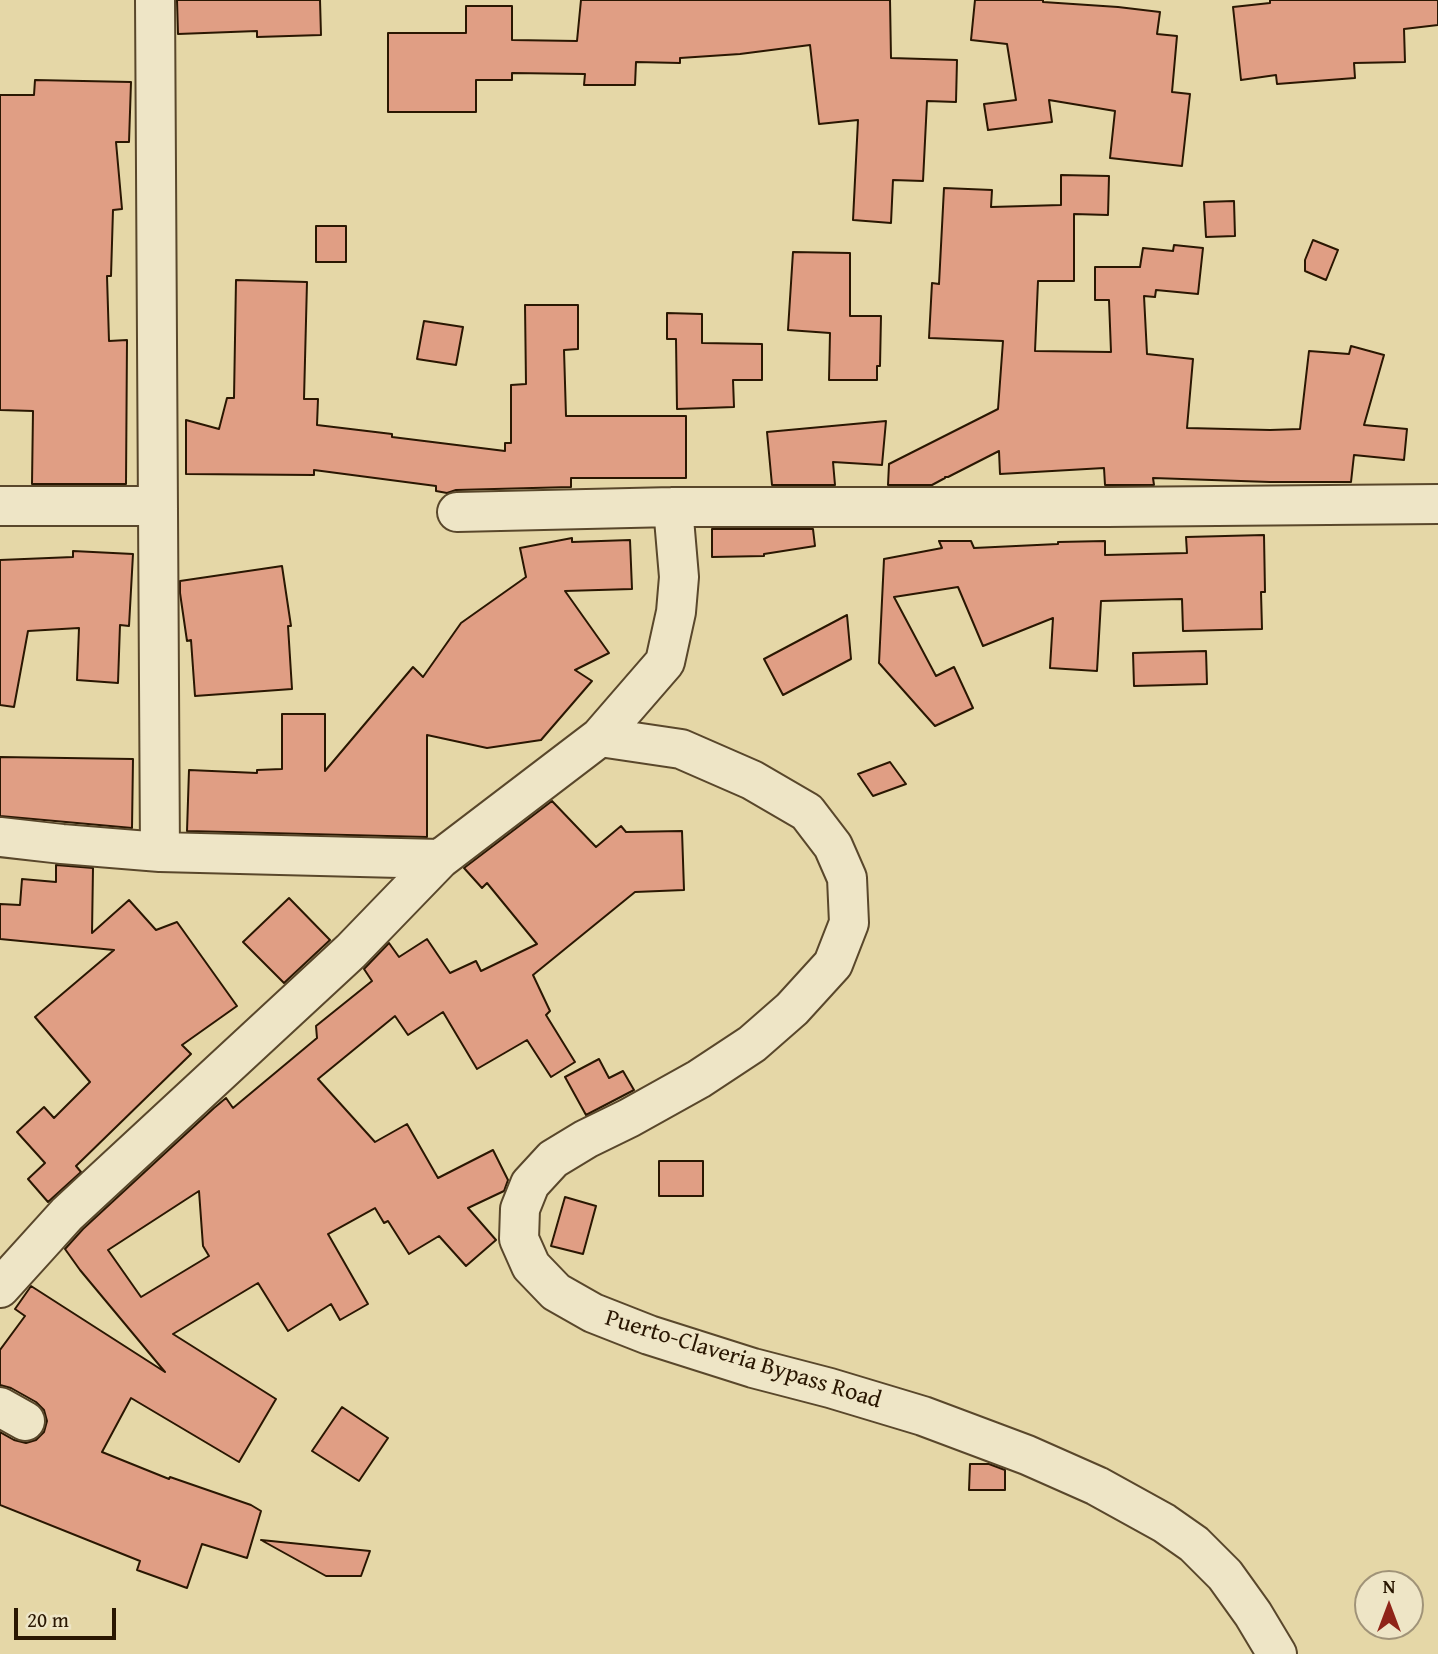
<!DOCTYPE html>
<style>
body{margin:0}
#map{position:relative;width:1438px;height:1654px;overflow:hidden;background:#e5d7a7;font-family:"Gentium Book Plus",serif}
canvas{display:block}
.north{position:absolute;left:1354px;top:1570px;width:70px;height:70px;box-sizing:border-box;background:#eee5c6;border:2px solid #a09378;border-radius:50%;rotate:0deg;font-size:19px;font-weight:700;line-height:28px;text-align:center;color:#2a1702}
.north::after{content:'';display:block;margin:auto;width:24px;height:32px;background:#8f2418;clip-path:polygon(50% 0,100% 100%,50% 72%,0 100%)}
.scale{position:absolute;left:14px;top:1608px;width:102px;height:32px;box-sizing:border-box;border:4px solid #2a1702;border-top:0;padding-left:9px;font-size:21px;line-height:24px;white-space:nowrap;color:#2a1702;-webkit-text-stroke:5px #eee5c6;paint-order:stroke}
</style>
<div id="map">
<canvas width="1438" height="1654"></canvas>
<div class="north">N</div>
<div class="scale">20 m</div>
</div>
<script>
const c = document.querySelector('canvas').getContext('2d');
c.lineJoin = 'round';
function fillPath(path, color) {
  c.fillStyle = color;
  c.fill(path, 'evenodd');
}
function stroke(path, color, width, dash) {
  c.strokeStyle = color;
  c.lineWidth = width;
  c.lineCap = dash ? 'butt' : 'round';
  c.setLineDash(dash || []);
  c.stroke(path);
}
function write(font, color, halo, rows, align = 'center') {
  c.font = font + ' "Gentium Book Plus",serif';
  c.lineWidth = 5;
  c.setLineDash([]);
  c.textBaseline = 'middle';
  c.strokeStyle = halo;
  c.fillStyle = color;
  for (const [text, x, y, turn = 0] of rows) {
    c.save();
    c.translate(x, y);
    c.rotate((+turn || 0) * Math.PI / 180);
    c.textAlign = isNaN(turn) ? turn : align;
    if (halo) c.strokeText(text, 0, 0);
    c.fillText(text, 0, 0);
    c.restore();
  }
}
const building = new Path2D(`
 M 177,0 L 320,0 L 321,35 L 257,37 L 257,31 L 178,34 Z
 M 581,0 L 890,0 L 891,58 L 957,60 L 956,102 L 927,101 L 923,181 L 893,180 L 891,223 L 853,220 L 858,120 L 819,124 L 810,45 L 740,54 L 680,58 L 680,63 L 636,62 L 635,85 L 584,85 L 585,74 L 512,73 L 512,80 L 476,80 L 476,112 L 388,112 L 388,33 L 466,33 L 466,6 L 512,6 L 512,40 L 577,41 Z
 M 975,0 L 1043,0 L 1043,2 L 1118,7 L 1160,12 L 1157,34 L 1177,36 L 1172,92 L 1190,94 L 1182,166 L 1110,158 L 1115,111 L 1049,100 L 1052,122 L 988,130 L 984,104 L 1016,100 L 1007,44 L 971,40 Z
 M 1270,0 L 1438,0 L 1438,25 L 1404,29 L 1405,62 L 1354,63 L 1355,78 L 1277,84 L 1276,75 L 1241,80 L 1233,7 L 1270,3 Z
 M 35,80 L 131,82 L 129,142 L 116,142 L 122,209 L 113,210 L 111,276 L 107,276 L 109,341 L 127,340 L 126,484 L 32,484 L 33,411 L 0,410 L 0,95 L 34,95 Z
 M 1061,175 L 1109,176 L 1108,215 L 1074,214 L 1074,281 L 1038,281 L 1035,351 L 1111,352 L 1109,300 L 1095,300 L 1095,267 L 1140,267 L 1143,248 L 1173,251 L 1174,245 L 1203,248 L 1198,294 L 1156,290 L 1155,297 L 1144,296 L 1147,354 L 1193,359 L 1187,428 L 1270,430 L 1300,429 L 1309,351 L 1349,354 L 1351,346 L 1384,355 L 1364,425 L 1407,429 L 1404,460 L 1354,455 L 1351,482 L 1270,482 L 1153,478 L 1154,485 L 1105,485 L 1104,468 L 1000,474 L 999,451 L 948,477 L 945,477 L 945,478 L 932,485 L 888,485 L 889,464 L 998,409 L 1003,341 L 929,338 L 932,283 L 939,284 L 944,188 L 992,190 L 991,207 L 1061,205 Z
 M 1234,201 L 1235,236 L 1206,237 L 1204,202 Z
 M 316,226 L 346,226 L 346,262 L 316,262 Z
 M 1313,240 L 1338,250 L 1326,280 L 1305,271 L 1305,260 Z
 M 793,252 L 850,253 L 850,316 L 881,316 L 880,366 L 877,366 L 877,380 L 829,380 L 830,333 L 788,330 Z
 M 236,280 L 307,282 L 304,399 L 318,399 L 317,425 L 392,434 L 392,437 L 505,451 L 505,443 L 511,443 L 511,385 L 526,384 L 525,305 L 578,305 L 578,349 L 564,350 L 566,416 L 686,416 L 686,478 L 571,478 L 571,487 L 456,490 L 447,493 L 436,491 L 436,486 L 314,470 L 314,475 L 186,474 L 186,420 L 219,429 L 227,398 L 234,398 Z
 M 667,313 L 702,314 L 702,343 L 762,344 L 762,380 L 733,380 L 734,407 L 677,409 L 676,339 L 667,339 Z
 M 424,321 L 463,327 L 456,365 L 417,359 Z
 M 886,421 L 882,465 L 833,462 L 835,485 L 772,485 L 767,432 Z
 M 712,529 L 813,529 L 815,546 L 764,554 L 764,556 L 712,557 Z
 M 1264,535 L 1265,592 L 1261,592 L 1262,629 L 1183,631 L 1182,599 L 1101,601 L 1097,671 L 1050,668 L 1053,618 L 983,646 L 958,587 L 894,597 L 936,676 L 954,667 L 973,708 L 935,726 L 879,663 L 884,559 L 942,548 L 939,541 L 971,541 L 974,548 L 1058,544 L 1058,542 L 1105,541 L 1105,555 L 1187,553 L 1186,537 Z
 M 572,538 L 572,542 L 630,540 L 632,589 L 565,591 L 609,653 L 575,670 L 592,681 L 541,740 L 487,748 L 427,735 L 427,837 L 187,831 L 189,770 L 257,773 L 257,770 L 282,769 L 282,714 L 325,714 L 325,771 L 413,667 L 423,677 L 461,623 L 526,577 L 520,548 Z
 M 73,551 L 133,554 L 129,626 L 120,625 L 118,683 L 77,680 L 79,628 L 28,631 L 14,707 L 0,705 L 0,560 L 73,557 Z
 M 282,566 L 291,626 L 288,626 L 292,689 L 195,696 L 191,640 L 187,641 L 180,593 L 180,581 Z
 M 847,615 L 851,659 L 783,695 L 764,659 Z
 M 1206,651 L 1207,684 L 1134,686 L 1133,653 Z
 M 0,757 L 133,759 L 132,828 L 0,816 Z
 M 890,762 L 906,784 L 873,796 L 858,774 Z
 M 552,801 L 596,847 L 621,826 L 626,832 L 682,831 L 684,890 L 635,892 L 533,975 L 550,1011 L 546,1015 L 575,1062 L 551,1077 L 527,1040 L 477,1069 L 443,1012 L 408,1035 L 395,1016 L 318,1079 L 375,1142 L 407,1124 L 438,1178 L 493,1150 L 508,1180 L 504,1191 L 468,1208 L 496,1240 L 466,1266 L 439,1236 L 409,1254 L 388,1221 L 384,1223 L 375,1208 L 328,1234 L 368,1304 L 340,1320 L 331,1304 L 288,1331 L 258,1283 L 173,1334 L 276,1399 L 239,1462 L 131,1398 L 102,1452 L 169,1479 L 170,1477 L 251,1505 L 261,1511 L 247,1558 L 202,1544 L 187,1588 L 137,1570 L 140,1561 L 0,1505 L 0,1432 L 14,1440 L 26,1443 L 36,1440 L 44,1432 L 47,1421 L 44,1410 L 36,1402 L 11,1388 L 0,1385 L 0,1350 L 25,1316 L 15,1309 L 29,1289 L 31,1286 L 165,1372 L 80,1270 L 65,1249 L 83,1229 L 214,1108 L 226,1098 L 233,1108 L 317,1038 L 316,1026 L 372,981 L 364,969 L 389,943 L 399,957 L 427,939 L 450,973 L 476,961 L 481,971 L 537,944 L 487,883 L 482,888 L 464,868 ZM 199,1191 L 203,1246 L 209,1256 L 141,1297 L 108,1250 Z
 M 56,865 L 93,868 L 92,933 L 129,900 L 156,930 L 177,922 L 237,1006 L 182,1045 L 191,1054 L 76,1166 L 81,1172 L 48,1202 L 28,1179 L 45,1163 L 17,1132 L 44,1107 L 54,1118 L 90,1082 L 35,1017 L 114,950 L 0,939 L 0,904 L 20,905 L 22,879 L 56,882 Z
 M 289,898 L 330,940 L 284,983 L 243,942 Z
 M 599,1059 L 609,1078 L 623,1071 L 634,1090 L 586,1115 L 565,1077 Z
 M 659,1161 L 703,1161 L 703,1196 L 659,1196 Z
 M 565,1197 L 596,1206 L 583,1254 L 551,1246 Z
 M 342,1407 L 388,1438 L 359,1481 L 312,1451 Z
 M 970,1464 L 989,1464 L 1005,1470 L 1005,1490 L 969,1490 Z
 M 261,1540 L 370,1551 L 361,1576 L 326,1576 Z`);
fillPath(building, '#e09e84');
stroke(building, '#2a1702', 2);
const minor = new Path2D(`
 M 155,0 L 160,852
 M 0,506 L 158,506
 M 457,512 L 673,507 L 1107,507 L 1438,504
 M 600,737 L 681,749 L 752,780 L 807,812 L 833,846 L 847,878 L 849,923 L 833,964 L 792,1009 L 752,1044 L 699,1079 L 629,1118 L 586,1139 L 553,1159 L 530,1184 L 520,1209 L 519,1239 L 531,1266 L 556,1292 L 593,1313 L 649,1335 L 753,1368 L 830,1388 L 923,1416 L 1027,1455 L 1097,1486 L 1164,1523 L 1194,1544 L 1225,1575 L 1253,1614 L 1277,1654
 M 0,837 L 62,844 L 160,852 L 440,859
 M 0,1288 L 67,1214 L 351,951 L 440,859 L 600,737 L 665,662 L 676,612 L 679,577 L 673,507
 M 0,1407 L 25,1421`);
stroke(minor, '#59472b', 42);
stroke(minor, '#eee5c6', 38);
write('24px', '#2a1702', '#eee5c6', [
 ["Puerto-Claveria Bypass Road",743,1360,17]
]);
</script>
